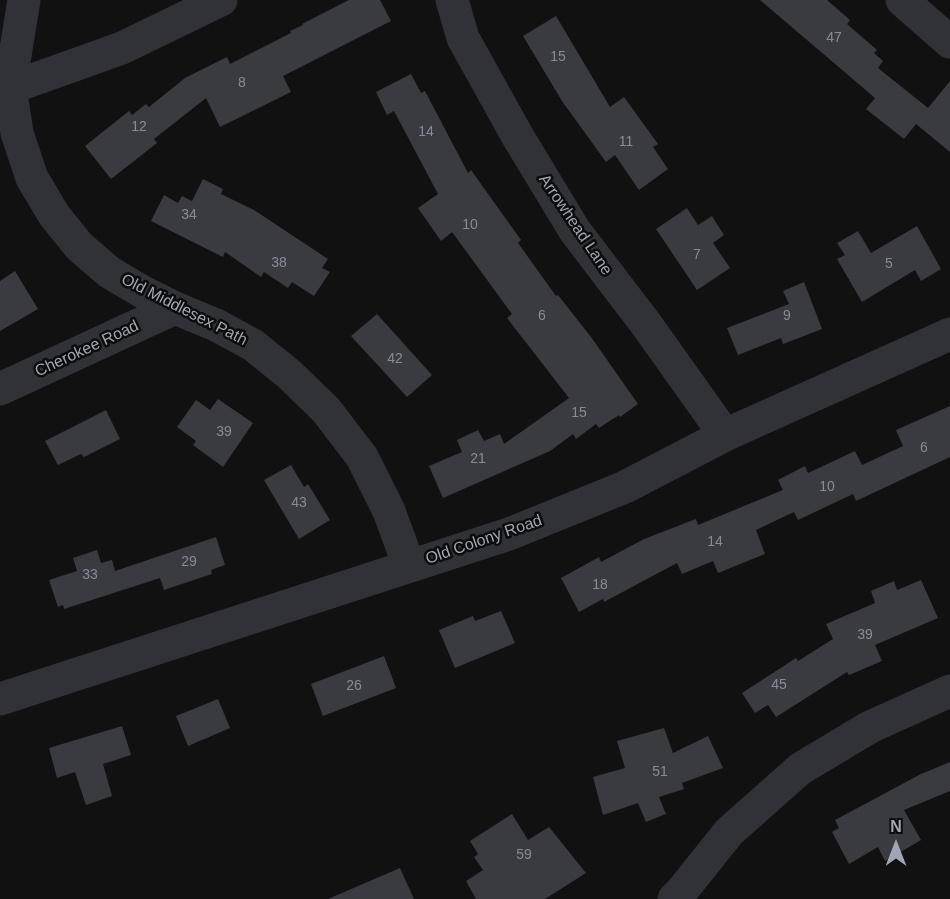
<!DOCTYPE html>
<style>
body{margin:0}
#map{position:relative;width:950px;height:899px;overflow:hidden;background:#111112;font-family:Helvetica,sans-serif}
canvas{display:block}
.north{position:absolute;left:866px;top:815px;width:60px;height:60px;-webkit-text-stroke:4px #0c0c0d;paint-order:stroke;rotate:0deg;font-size:16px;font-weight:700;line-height:24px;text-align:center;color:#a1a6b4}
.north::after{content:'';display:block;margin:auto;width:21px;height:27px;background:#a1a6b4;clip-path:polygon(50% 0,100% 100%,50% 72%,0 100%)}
</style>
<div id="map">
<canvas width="950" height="899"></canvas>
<div class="north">N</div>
</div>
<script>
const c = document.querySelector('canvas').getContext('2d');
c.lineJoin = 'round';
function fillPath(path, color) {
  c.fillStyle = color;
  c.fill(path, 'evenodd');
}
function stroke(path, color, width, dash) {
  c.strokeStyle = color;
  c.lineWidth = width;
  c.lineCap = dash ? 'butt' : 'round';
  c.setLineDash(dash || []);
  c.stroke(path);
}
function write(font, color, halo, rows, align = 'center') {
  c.font = font + ' Helvetica,sans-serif';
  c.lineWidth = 5;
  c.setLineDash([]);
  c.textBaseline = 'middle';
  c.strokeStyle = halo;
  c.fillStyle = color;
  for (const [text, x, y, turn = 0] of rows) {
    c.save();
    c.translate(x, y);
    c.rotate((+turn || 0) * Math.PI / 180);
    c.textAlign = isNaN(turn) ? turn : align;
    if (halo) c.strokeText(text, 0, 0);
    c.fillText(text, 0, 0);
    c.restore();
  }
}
fillPath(new Path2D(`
 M 349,0 L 380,0 L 391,21 L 283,76 L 291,92 L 220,127 L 206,98 L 154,139 L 157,143 L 111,179 L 85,146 L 129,111 L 132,115 L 146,104 L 149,107 L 185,78 L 227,57 L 230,64 L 291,33 L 290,31 L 303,25 L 302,24 Z
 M 760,0 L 827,0 L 850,20 L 847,24 L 877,50 L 874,53 L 883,61 L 878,68 L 928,108 L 950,81 L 950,152 L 916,124 L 904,139 L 866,109 L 875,98 Z
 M 556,16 L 610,107 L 624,97 L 658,144 L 653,147 L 668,169 L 639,190 L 615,155 L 606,162 L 562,101 L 523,36 Z
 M 411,74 L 421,93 L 425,91 L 468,173 L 471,170 L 521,240 L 518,243 L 556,296 L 558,295 L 591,337 L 638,404 L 620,417 L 619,415 L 599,428 L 596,424 L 576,439 L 573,434 L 550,451 L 443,498 L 429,466 L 462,452 L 457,440 L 478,430 L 484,441 L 500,434 L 504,444 L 569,398 L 507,318 L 512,314 L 452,232 L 441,241 L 418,208 L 438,194 L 394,111 L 387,115 L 376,92 Z
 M 203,179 L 223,189 L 221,194 L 254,210 L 328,259 L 322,268 L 330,272 L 314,296 L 292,282 L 288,288 L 264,272 L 261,277 L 225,252 L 223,257 L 151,221 L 164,195 L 178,203 L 182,196 L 192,201 Z
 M 687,208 L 698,225 L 712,216 L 724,235 L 713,243 L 730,268 L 697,290 L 656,229 Z
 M 917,226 L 941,269 L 921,281 L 915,270 L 862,302 L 837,259 L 845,255 L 837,243 L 858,231 L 871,253 Z
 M 15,271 L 38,309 L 0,331 L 0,281 Z
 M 804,282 L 822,329 L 783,344 L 781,338 L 738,355 L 727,328 L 789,304 L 783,291 Z
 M 377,314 L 432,375 L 407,397 L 351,336 Z
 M 218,399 L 253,423 L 223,467 L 193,445 L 196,441 L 177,427 L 196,400 L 210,410 Z
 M 950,406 L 950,457 L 856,501 L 853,494 L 798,520 L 794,512 L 756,530 L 765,554 L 718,573 L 713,561 L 682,574 L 677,563 L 604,602 L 603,599 L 579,612 L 561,578 L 599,557 L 601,562 L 644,539 L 696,519 L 698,525 L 783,490 L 778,480 L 805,466 L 808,473 L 855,451 L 862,465 L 903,446 L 896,430 Z
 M 106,410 L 120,439 L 84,457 L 81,454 L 58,465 L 45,441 Z
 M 291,465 L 304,487 L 308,484 L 330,520 L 299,539 L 264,480 Z
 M 216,537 L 225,565 L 211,570 L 212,574 L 164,590 L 160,578 L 64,609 L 63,605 L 58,607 L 49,580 L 77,571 L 73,558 L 97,550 L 101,563 L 112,560 L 115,571 Z
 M 921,580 L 938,618 L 875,645 L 882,661 L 849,675 L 847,672 L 776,717 L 768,705 L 755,713 L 742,693 L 796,658 L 798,661 L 833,639 L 826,624 L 875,603 L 871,591 L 894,581 L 897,590 Z
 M 501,611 L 515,643 L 455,668 L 439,630 L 473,616 L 475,621 Z
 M 384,656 L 396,688 L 323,716 L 311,684 Z
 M 218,699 L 230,728 L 188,746 L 176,716 Z
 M 122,726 L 131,755 L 103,764 L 112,796 L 86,805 L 75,772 L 57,778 L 49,748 Z
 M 664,728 L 673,753 L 708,736 L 723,768 L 682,783 L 684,789 L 659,797 L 666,814 L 646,822 L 638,803 L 603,815 L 593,777 L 625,768 L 617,741 Z
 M 950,762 L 950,791 L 904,810 L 921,840 L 885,861 L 878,847 L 849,864 L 832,832 L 839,828 L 835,820 L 921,774 Z
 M 512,814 L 528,840 L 549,827 L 586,873 L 545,899 L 476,899 L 466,881 L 483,870 L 474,857 L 478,854 L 470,841 Z
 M 400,868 L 414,899 L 328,899 Z`), '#3a3b40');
stroke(new Path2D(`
 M 24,0 L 10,86 L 17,133 L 32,178 L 54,215 L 79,246 L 109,272 L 141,291 L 175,308 L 216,325 L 253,345 L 290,375 L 326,410 L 362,457 L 389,511 L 409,566
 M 452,0 L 463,38 L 518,137 L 575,231 L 646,324 L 725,435
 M 902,0 L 950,42
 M 0,89 L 24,83 L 122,48 L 221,0
 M 0,389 L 175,308
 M 0,699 L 509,534 L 625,487 L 725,435 L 950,334
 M 674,899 L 681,892 L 729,832 L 800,769 L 870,727 L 950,691`), '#313238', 33);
write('14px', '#878b97', null, [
 ["47",834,38],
 ["15",558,57],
 ["8",242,83],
 ["12",139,127],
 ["14",426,132],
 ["11",626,142],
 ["34",189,215],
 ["10",470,225],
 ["7",697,255],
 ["38",279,263],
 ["5",889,264],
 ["6",542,316],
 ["9",787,316],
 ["42",395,359],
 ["15",579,413],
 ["39",224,432],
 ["6",924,448],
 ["21",478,459],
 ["10",827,487],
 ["43",299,503],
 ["14",715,542],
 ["29",189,562],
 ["33",90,575],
 ["18",600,585],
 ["39",865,635],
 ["45",779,685],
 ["26",354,686],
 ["51",660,772],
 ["59",524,855]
]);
write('16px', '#a1a6b4', '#0c0c0d', [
 ["Arrowhead Lane",575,225,56],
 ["Old Middlesex Path",184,310,27],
 ["Cherokee Road",87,349,-25],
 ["Old Colony Road",484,540,-19]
]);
</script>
